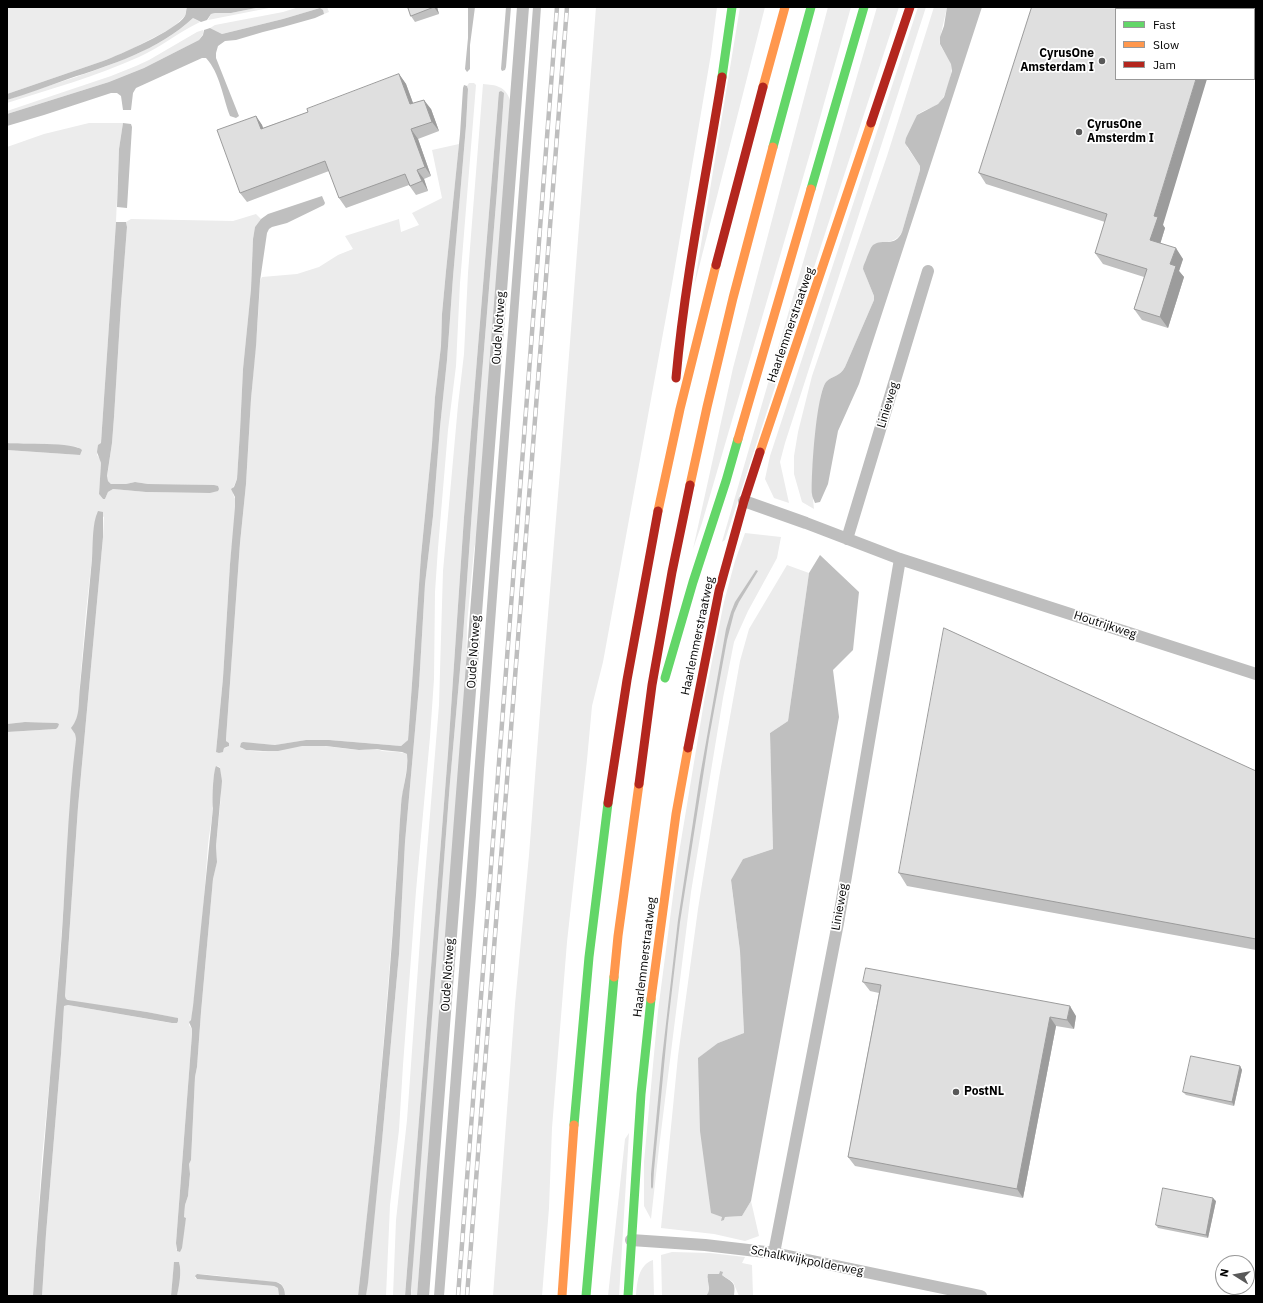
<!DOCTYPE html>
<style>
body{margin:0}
#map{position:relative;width:1263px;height:1303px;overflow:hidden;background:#fff;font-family:"IBM Plex Sans",sans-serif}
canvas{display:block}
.frame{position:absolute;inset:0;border:8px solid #000;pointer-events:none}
.legend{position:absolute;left:1115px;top:8px;width:140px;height:72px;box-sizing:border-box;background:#fff;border:1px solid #999;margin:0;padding:5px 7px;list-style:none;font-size:12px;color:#000}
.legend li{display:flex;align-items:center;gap:8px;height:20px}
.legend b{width:20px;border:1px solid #999}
.north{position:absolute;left:1215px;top:1255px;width:40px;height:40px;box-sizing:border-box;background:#fff;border:1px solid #999;border-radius:50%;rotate:281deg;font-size:11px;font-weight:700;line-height:16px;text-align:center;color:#000}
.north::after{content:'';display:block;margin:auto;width:14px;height:18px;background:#595959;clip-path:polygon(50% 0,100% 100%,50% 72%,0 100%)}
</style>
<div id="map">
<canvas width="1263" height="1303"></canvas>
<div class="frame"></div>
<ul class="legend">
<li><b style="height:5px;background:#63d668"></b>Fast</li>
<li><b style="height:5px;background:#ff974d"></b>Slow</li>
<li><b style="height:5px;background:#b3261e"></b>Jam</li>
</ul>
<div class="north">N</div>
</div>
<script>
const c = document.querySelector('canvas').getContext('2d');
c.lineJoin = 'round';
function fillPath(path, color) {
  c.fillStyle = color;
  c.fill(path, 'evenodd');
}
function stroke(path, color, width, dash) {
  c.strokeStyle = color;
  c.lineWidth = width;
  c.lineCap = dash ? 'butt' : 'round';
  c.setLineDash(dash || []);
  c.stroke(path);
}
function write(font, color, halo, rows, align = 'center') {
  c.font = font + ' "IBM Plex Sans",sans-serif';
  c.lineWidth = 3.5;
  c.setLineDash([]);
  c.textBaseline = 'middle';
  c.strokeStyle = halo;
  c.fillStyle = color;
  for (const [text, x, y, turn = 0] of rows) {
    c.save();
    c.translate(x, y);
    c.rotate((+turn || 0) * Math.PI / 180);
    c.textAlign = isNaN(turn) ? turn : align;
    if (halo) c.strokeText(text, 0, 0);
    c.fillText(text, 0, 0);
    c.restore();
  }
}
fillPath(new Path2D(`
 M 7,7 L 187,7 L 185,16 L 172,28 L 128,51 L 103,61 L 7,94 Z
 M 261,7 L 274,7 L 208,20 L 211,14 L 215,13 L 231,13 Z
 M 299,7 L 327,7 L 329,12 L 324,14 L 322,10 L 320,8 L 283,19 L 222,34 L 210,28 L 215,25 L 283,12 Z
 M 596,7 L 717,7 L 711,54 L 672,284 L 603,662 L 592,706 L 587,760 L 567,942 L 552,1128 L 549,1208 L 542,1296 L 493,1296 L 515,1004 L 529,855 L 542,686 L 560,471 Z
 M 740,7 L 765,7 L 694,287 Z
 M 828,7 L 851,7 L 811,150 L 702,523 L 693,549 L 733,368 Z
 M 877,7 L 899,7 L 725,540 L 722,542 Z
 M 918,7 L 926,7 L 785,443 L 780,462 L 789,503 L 774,498 L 765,479 L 770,456 Z
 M 934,7 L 947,7 C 946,13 939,40 940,44 C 942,50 948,56 951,63 C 954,70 946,95 941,101 C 935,108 924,109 917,115 L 907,147 L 920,166 L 920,170 L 902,232 C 897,242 887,242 877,244 L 863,269 L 874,296 L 874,300 L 845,367 C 840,377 831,376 826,382 C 819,393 820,407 818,419 C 814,448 810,479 814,509 L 802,502 L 794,474 L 794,456 L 798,432 L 812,376 L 887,156 Z
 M 193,18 L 200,22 C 179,32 161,47 139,57 C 97,76 51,89 7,103 L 7,100 C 30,92 53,84 76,77 C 116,63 163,47 193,18 Z
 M 203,30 L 203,34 L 199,40 L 144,68 L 109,82 L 7,114 L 7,111 L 111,76 L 136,66 L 149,60 L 197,32 Z
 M 469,83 L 474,83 L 476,85 L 460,283 L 456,366 L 448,430 L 438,548 L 435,592 L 434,679 L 430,737 L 416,891 L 403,1065 L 399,1130 L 390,1205 L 386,1296 L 366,1296 L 382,1141 L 399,954 L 405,842 L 419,686 L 425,584 L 433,516 L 440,427 L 447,360 L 453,277 L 466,126 L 468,89 L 467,86 Z
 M 483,84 C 496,85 505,86 510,100 L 478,527 L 474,550 L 467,624 L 466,685 L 417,1296 L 411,1296 L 414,1243 L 450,782 L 463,636 L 480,398 L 497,191 L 504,93 L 498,103 L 464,517 L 448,753 L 405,1296 L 393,1296 L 396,1220 L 407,1120 L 422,912 L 439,705 L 443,571 L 458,405 L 464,354 L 468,273 Z
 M 89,123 L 123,123 L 119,149 L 116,222 L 103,413 L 101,443 L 97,455 L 100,459 L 101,463 L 99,494 L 103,499 L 105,499 L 108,492 L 113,489 L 146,492 L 210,493 L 218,486 L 205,485 L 148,484 L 135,482 L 126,484 L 111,484 L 108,481 L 107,477 L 112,443 L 114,417 L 121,304 L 127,227 L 126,222 L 131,219 L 233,221 L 256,214 L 261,219 L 255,227 L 253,239 L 251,289 L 243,369 L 240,431 L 237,479 L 233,488 L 233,494 L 236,501 L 235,519 L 230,564 L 223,678 L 216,752 L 223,752 L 224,748 L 228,747 L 229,743 L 226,741 L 226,739 L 240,543 L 246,484 L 251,399 L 258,318 L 260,281 L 262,277 L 297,274 L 319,267 L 338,255 L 353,249 L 345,236 L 399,219 L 401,232 L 419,225 L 412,213 L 442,198 L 432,150 L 459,144 L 446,271 L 442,314 L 441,346 L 435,397 L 432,444 L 421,556 L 408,740 L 401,746 L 329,740 L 306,740 L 276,745 L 251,743 L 241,748 C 261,756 282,748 302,746 C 321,744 339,748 358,750 C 364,750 370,748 376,749 C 378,749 380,750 382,751 C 390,752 399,751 407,754 L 407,766 L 401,804 L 394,912 L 382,1061 L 370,1190 L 358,1296 L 285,1296 L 284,1288 L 280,1283 L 213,1275 L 197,1274 L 195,1278 L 197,1279 L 274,1286 L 278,1288 L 279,1296 L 177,1296 C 179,1286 182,1272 179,1262 L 174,1265 L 171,1296 L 42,1296 L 46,1234 L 61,1054 L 64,1006 L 68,1005 L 171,1023 L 177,1018 L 147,1012 L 76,1002 L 66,999 L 65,996 L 78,807 L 103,537 L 104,517 L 97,513 L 86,612 L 79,696 L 79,712 L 76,721 L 72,727 L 75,734 L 76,739 L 54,1036 L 42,1158 L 33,1296 L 7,1296 L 7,732 L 56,729 L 57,723 L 25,722 L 7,724 L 7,450 L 80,455 L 78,447 L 34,443 L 7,443 L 7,147 L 44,134 ZM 216,766 L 220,767 L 221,796 L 216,846 L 217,861 L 213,879 L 201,1012 L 197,1067 L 195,1077 L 191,1160 L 189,1164 L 190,1174 L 188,1196 L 185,1205 L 184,1217 L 186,1218 L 180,1252 L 176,1250 L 176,1243 L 192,1034 L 192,1029 L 189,1025 L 192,1016 C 199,959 204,902 208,845 C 209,833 212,821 213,808 C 213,795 212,779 216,766 Z
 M 745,533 L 781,537 L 777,558 L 748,611 L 734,642 L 723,698 L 691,892 L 659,1148 L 651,1219 L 644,1206 L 644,1162 L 658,1011 L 677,865 L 705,696 L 724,602 L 735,561 Z
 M 787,565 L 809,573 L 788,721 L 770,733 L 773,849 L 743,859 L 731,881 L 740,951 L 744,1033 L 718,1043 L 722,1220 L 724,1220 L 725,1217 L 742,1216 L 751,1201 L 759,1236 L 745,1241 L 714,1234 L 661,1228 L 678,1056 L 698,909 L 719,778 L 740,661 L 749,629 Z
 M 629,1133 L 619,1296 L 608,1296 L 625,1139 Z
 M 672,1252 L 710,1253 L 745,1257 L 742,1263 L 752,1265 L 753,1296 L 739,1296 L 733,1282 L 722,1275 L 722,1272 L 720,1271 L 719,1274 L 707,1278 C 709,1284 712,1291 706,1296 L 662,1296 L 661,1255 Z
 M 653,1260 L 654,1296 L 636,1296 C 637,1283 638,1265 653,1260 Z`), '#ececec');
fillPath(new Path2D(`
 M 187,7 L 261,7 L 231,13 L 215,13 L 211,14 L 207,20 L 201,22 L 193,18 C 159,50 111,65 68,79 C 48,86 27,94 7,100 L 7,94 L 103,61 C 119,55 177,30 185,16 C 186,14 186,10 187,7 Z
 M 468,7 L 475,7 L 470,45 L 470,69 L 467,72 L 465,69 L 468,38 Z
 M 506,7 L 511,7 L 506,67 L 505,70 L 502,71 L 501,69 Z
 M 533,7 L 541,7 L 538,50 L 484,769 L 476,895 L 444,1296 L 434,1296 Z
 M 947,7 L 982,7 L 859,384 L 838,431 L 828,484 L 820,502 L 815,503 C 814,500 812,497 812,494 C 811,475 816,396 826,382 C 831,376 840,377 845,367 L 874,300 L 874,296 L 863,269 C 863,265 866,261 867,257 C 869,253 870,248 873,245 C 883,238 895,248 902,232 L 920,170 L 920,166 L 905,143 L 906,138 L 917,115 L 938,104 L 944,97 L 952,71 L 951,64 L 940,44 L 940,37 L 944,26 Z
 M 320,8 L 323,10 L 324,14 L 315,18 L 283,27 L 263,32 L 236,40 L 225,41 L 218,46 L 216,53 L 216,58 L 239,116 L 236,118 L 230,116 C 223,98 220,73 206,58 L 202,58 L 136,88 L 133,93 L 131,110 L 123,110 L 121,96 L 117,93 L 111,93 L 44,115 L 7,126 L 7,114 L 109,82 L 144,68 L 199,40 L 203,35 L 204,30 L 210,28 L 222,34 L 283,19 Z
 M 464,85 L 467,86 L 468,89 L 466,126 L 453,277 L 447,360 L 440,427 L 433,516 L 425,584 L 419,686 L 405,842 L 399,954 L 382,1141 L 368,1283 L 366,1296 L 358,1296 C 374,1159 387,1021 396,884 C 398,857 399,831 401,805 C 402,788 409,771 407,754 L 402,752 L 382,750 L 377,749 L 359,750 L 326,746 L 302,746 L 278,751 L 263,751 L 246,750 L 240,747 L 241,743 L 243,742 L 275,745 L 306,740 L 329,740 L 401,746 L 408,740 L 421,556 L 432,444 L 435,397 L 441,346 L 442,314 L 446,271 L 460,134 L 463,88 Z
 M 501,91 L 504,93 L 497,191 L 480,398 L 463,636 L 450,782 L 411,1291 L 411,1296 L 405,1296 L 448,753 L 464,517 L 498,103 L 499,92 Z
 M 123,123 L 131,124 L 132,127 L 127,208 L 117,207 L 119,149 Z
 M 322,196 L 325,203 L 324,205 L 287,223 L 272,227 L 269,229 L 267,233 L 260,281 L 256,346 L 251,399 L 246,484 L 240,543 L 226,739 L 226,741 L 229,743 L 229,746 L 224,748 L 223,752 L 219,753 L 216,752 L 223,678 L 230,564 L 235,507 L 235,497 L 231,489 L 234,487 L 237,479 L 240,431 L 243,369 L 251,289 L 253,239 L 255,227 L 261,219 L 268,214 Z
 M 116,222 L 126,222 L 127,227 L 121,304 L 114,417 L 112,443 L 107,476 L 108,481 L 111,484 L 126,484 L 135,482 L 148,484 L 214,485 L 218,486 L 219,489 L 218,491 L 210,493 L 146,492 L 113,489 L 108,492 L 105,499 L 103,499 L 99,494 L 101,463 L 97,452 L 98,445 L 101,443 L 103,413 Z
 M 7,443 C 20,444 75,442 82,450 L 80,455 L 7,450 Z
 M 98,511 L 103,512 L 103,537 L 78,807 L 65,996 L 66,999 L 68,1000 L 147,1012 L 178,1018 L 178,1021 L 177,1023 L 172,1023 L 68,1005 L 64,1006 L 61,1054 L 46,1234 L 42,1296 L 33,1296 C 40,1184 51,1071 60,959 C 66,886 67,812 76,739 L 75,734 L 71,728 C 81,716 78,702 80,687 C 84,644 88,602 92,559 C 93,545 92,523 98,511 Z
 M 820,555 L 859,592 L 853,650 L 833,670 L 839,717 L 751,1201 L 742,1216 L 725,1217 L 724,1220 L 721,1221 L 722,1217 L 711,1213 L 700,1131 L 698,1058 L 718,1043 L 744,1033 L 740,951 L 731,880 L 743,859 L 773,849 L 770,733 L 788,721 L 809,573 Z
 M 756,570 L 758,571 L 739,602 L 734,613 L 727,640 L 709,738 L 680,922 L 668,1024 L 654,1170 L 653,1187 L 652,1189 L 651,1187 L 651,1174 L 662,1058 L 678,920 L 700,776 L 726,629 L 731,612 L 735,602 Z
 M 25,722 L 57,723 L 59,724 L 58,727 L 56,729 L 7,732 L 7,724 Z
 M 216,766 L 220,768 L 222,781 L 216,846 L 217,862 L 213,879 L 201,1012 L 197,1067 L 195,1077 L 191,1160 L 189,1164 L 190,1174 L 188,1196 L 185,1205 L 184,1217 L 186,1218 L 182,1248 L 180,1252 L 177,1251 L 176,1243 L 192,1034 L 192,1029 L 189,1022 L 191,1020 L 193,1006 L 213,808 C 212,800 213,772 216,766 Z
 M 174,1262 L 179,1262 C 182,1272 179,1286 177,1296 L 171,1296 Z
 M 720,1271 L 723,1272 L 722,1275 C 733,1283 736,1282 734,1296 L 706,1296 C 713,1289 706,1282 708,1274 L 719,1274 Z
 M 197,1274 L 276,1282 C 283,1284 285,1289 285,1296 L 279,1296 L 278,1288 L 274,1286 L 197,1279 L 195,1276 Z`), '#bfbfbf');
stroke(new Path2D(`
 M 744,501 L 806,523 L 900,559 L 1256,674
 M 847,539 L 928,271
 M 631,1240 L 705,1245 L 774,1253 L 981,1296
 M 774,1253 L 838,923 L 900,559
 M 423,1296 L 523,7`), '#bebebe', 12);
stroke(new Path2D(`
 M 722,77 L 732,7
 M 773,147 L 811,7
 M 811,189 L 864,7
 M 665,678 L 693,582 L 726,481 L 738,439
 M 574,1125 L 589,957 L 608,803
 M 586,1296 L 614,977
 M 628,1296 L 641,1094 L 651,999`), '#63d668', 9);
stroke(new Path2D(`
 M 763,87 L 785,7
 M 738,439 L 811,189
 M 760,452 L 871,123
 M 690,485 L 707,407 L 733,298 L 773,147
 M 658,511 L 680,409 L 716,265
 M 614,977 L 618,936 L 639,784
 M 651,999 L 676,814 L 688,748
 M 562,1296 L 574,1125`), '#ff974d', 9);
stroke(new Path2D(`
 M 871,123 L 910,7
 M 716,265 L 763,87
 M 676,378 C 685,277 706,177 722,77
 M 688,748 L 719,591 L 744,501 L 760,452
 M 639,784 L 652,685 L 672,572 L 690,485
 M 608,803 L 627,680 L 658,511`), '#b3261e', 9);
const rail = new Path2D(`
 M 458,1296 L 557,7
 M 467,1296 L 567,7`);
stroke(rail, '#bebebe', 4.5);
stroke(rail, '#fff', 3, [9]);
fillPath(new Path2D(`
 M 408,7 L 437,7 L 439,14 L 415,22 L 411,16 Z
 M 1032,7 L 1229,7 L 1229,9 L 1116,9 L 1163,225 L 1165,228 L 1160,244 L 1183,259 L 1179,271 L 1184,277 L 1168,328 L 1142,320 L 1134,309 L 1144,277 L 1103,264 L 1095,253 L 1105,222 L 986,184 L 979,173 Z
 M 399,74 L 406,84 L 413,103 L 431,109 L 439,131 L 418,139 L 431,176 L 424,179 L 428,191 L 416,195 L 409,185 L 346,208 L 339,198 L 329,171 L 247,202 L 240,193 L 256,116 L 262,125 L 263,128 L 308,112 Z
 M 1256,771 L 1256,950 L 907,886 L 899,873 Z
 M 863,982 L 1076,1016 L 1074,1029 L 1056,1026 L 1023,1198 L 855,1166 L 848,1157 L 879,993 L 870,991 Z
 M 1240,1066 L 1242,1070 L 1234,1106 L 1186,1095 L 1183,1092 Z
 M 1216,1201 L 1208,1238 L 1158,1228 L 1156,1225 Z`), '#c0c0c0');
fillPath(new Path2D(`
 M 434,7 L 437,7 L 439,14 Z
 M 1218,7 L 1229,7 L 1229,9 L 1217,9 Z
 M 399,74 L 406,84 L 417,114 L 410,104 Z
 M 1196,79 L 1207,79 L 1163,225 L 1165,228 L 1158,251 L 1150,240 L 1154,216 Z
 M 424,100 L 431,109 L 439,131 L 432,122 Z
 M 256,116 L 262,125 L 267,139 L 261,129 Z
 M 411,129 L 418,139 L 431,176 L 425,167 Z
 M 417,170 L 424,179 L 428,191 L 422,181 Z
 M 1176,248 L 1183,259 L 1179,271 L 1184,277 L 1168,328 L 1160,317 L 1170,264 Z
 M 1070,1006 L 1076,1016 L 1074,1029 L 1067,1020 Z
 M 1050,1017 L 1056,1026 L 1023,1198 L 1017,1189 Z
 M 1240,1066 L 1242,1070 L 1234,1106 L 1232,1102 Z
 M 1213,1198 L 1216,1201 L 1208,1238 L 1206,1235 Z`), '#9c9c9c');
const building = new Path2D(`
 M 408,7 L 434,7 L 411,16 Z
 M 1032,7 L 1218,7 L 1217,9 L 1116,9 L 1116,79 L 1196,79 L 1154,216 L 1158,217 L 1150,240 L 1176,248 L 1170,264 L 1176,266 L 1160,317 L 1134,309 L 1147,269 L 1095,253 L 1107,214 L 979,173 Z
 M 399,74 L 410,104 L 424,100 L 432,122 L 411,129 L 425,167 L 417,170 L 422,181 L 410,186 L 405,174 L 339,198 L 325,161 L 240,193 L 217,130 L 256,116 L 261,129 L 308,112 L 307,109 Z
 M 944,628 L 1256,771 L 1256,939 L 899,873 Z
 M 866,968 L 1070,1006 L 1067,1020 L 1050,1017 L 1017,1189 L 848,1157 L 881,985 L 863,982 Z
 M 1191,1056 L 1240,1066 L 1232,1102 L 1183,1092 Z
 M 1163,1188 L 1213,1198 L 1206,1235 L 1156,1225 Z`);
fillPath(building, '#dfdfdf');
stroke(building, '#9c9c9c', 1);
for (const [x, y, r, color] of [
 [1102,61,4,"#595959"],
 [1079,132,4,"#595959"],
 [956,1092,4,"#595959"]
]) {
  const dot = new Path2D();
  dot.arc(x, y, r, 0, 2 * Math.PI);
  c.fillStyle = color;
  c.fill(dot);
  stroke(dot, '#fff', 1.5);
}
write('bold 12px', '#000', '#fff', [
 ["CyrusOne",1094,54,"right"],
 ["Amsterdam I",1094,68,"right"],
 ["CyrusOne",1087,125],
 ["Amsterdm I",1087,139],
 ["PostNL",964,1092]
], 'left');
write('12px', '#000', '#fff', [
 ["Haarlemmerstraatweg",791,325,-71],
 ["Oude Notweg",499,328,-86],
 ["Linieweg",888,405,-73],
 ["Houtrijkweg",1105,625,18],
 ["Haarlemmerstraatweg",698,636,-78],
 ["Oude Notweg",474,652,-86],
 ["Linieweg",840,907,-80],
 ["Haarlemmerstraatweg",645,957,-83],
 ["Oude Notweg",448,975,-86],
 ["Schalkwijkpolderweg",807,1261,11]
]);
</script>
